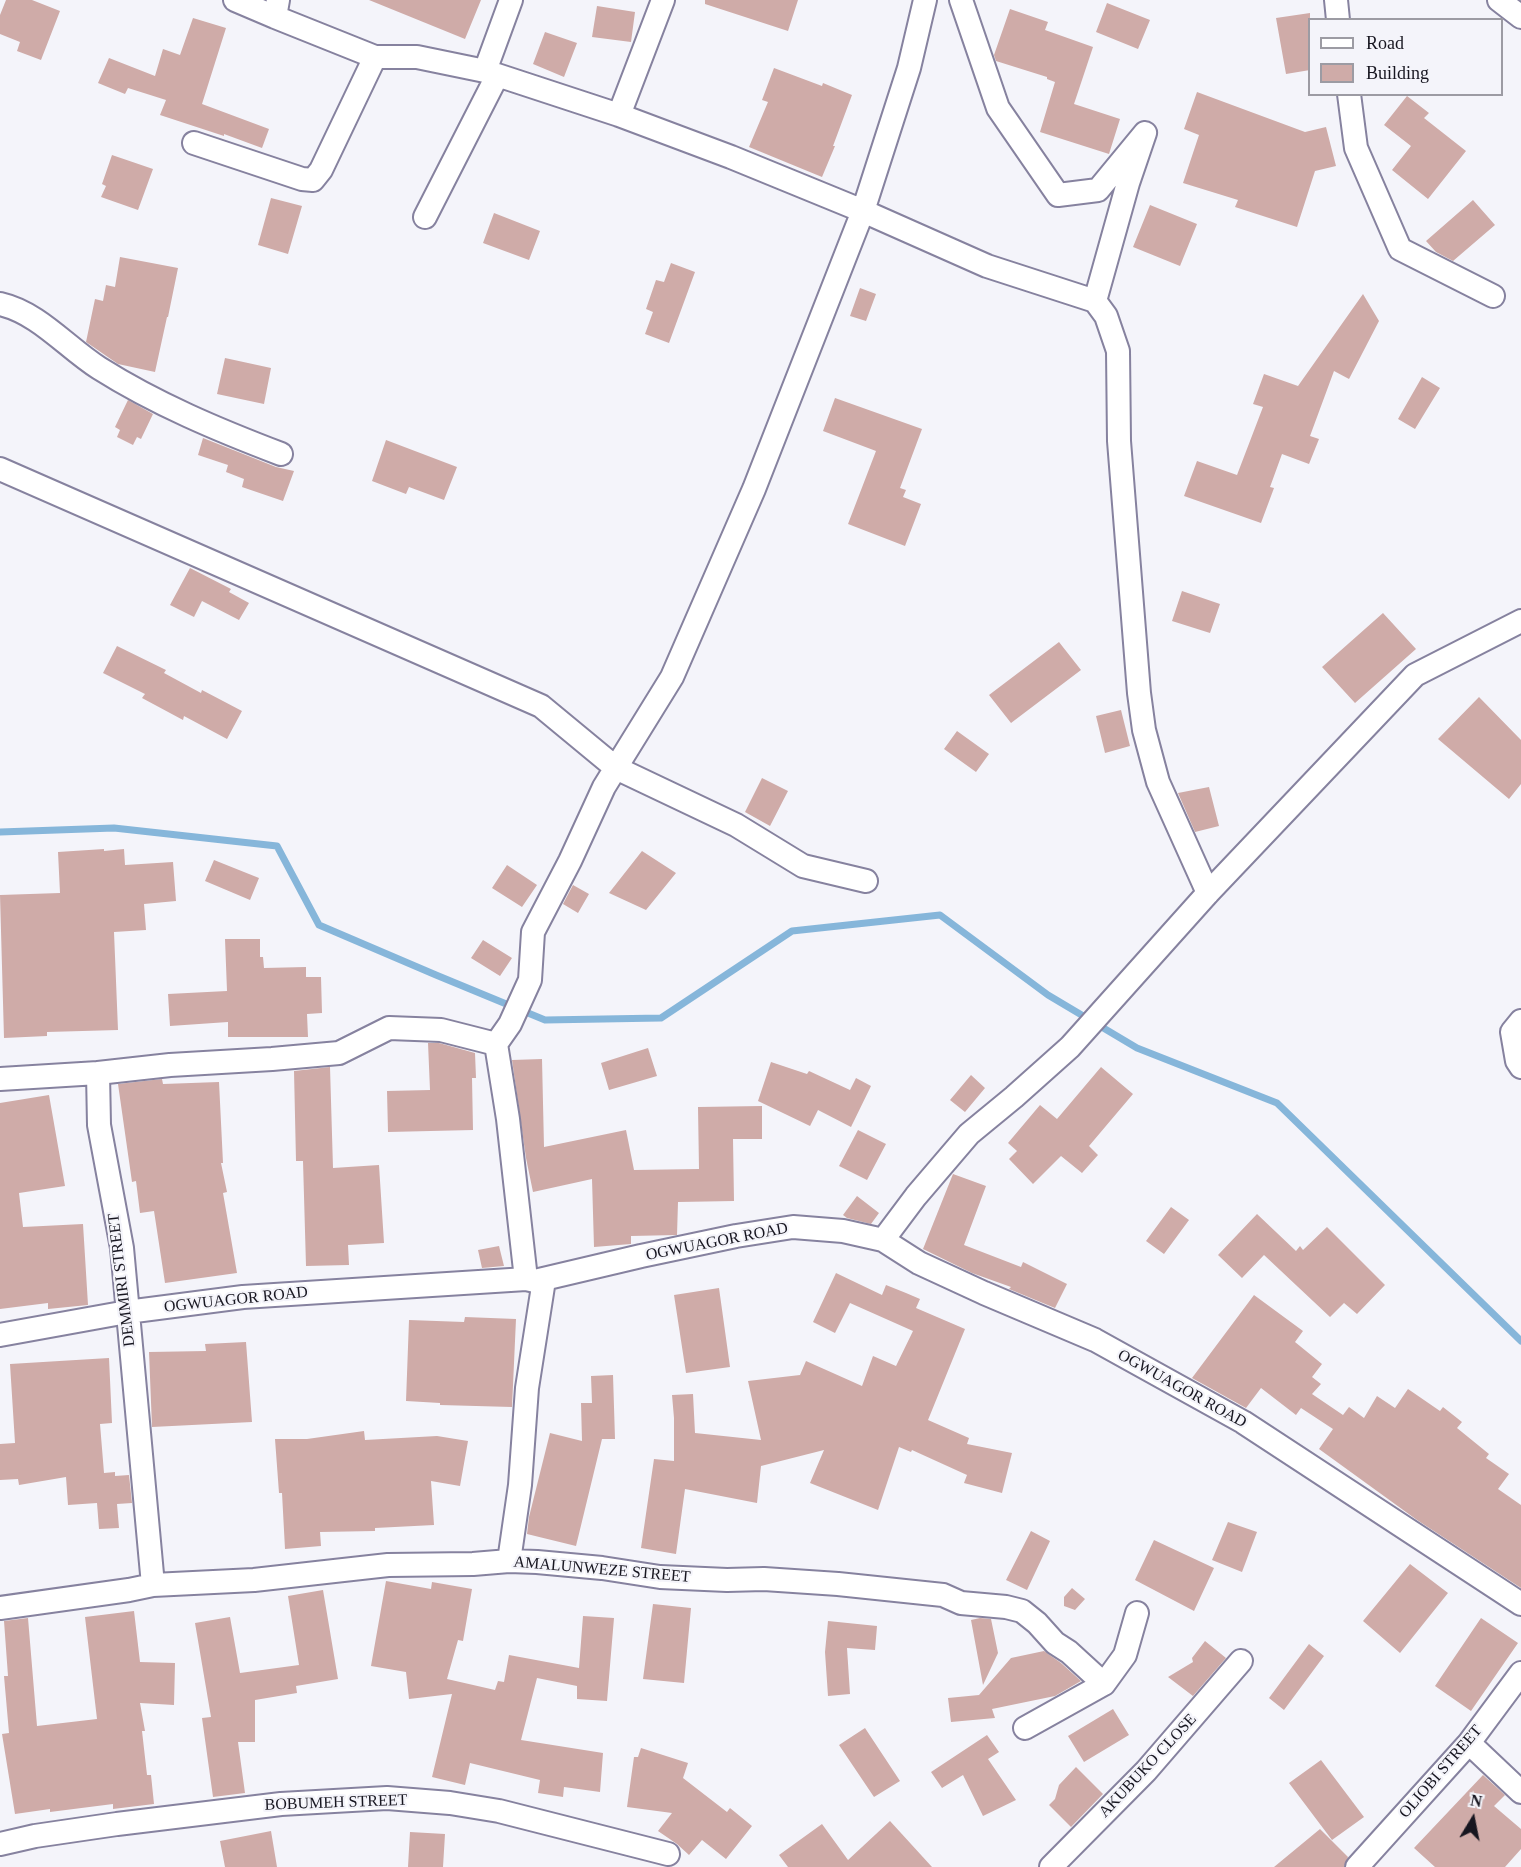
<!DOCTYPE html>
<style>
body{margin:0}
#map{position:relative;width:1521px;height:1867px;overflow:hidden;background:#f4f4fa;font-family:"Times New Roman",serif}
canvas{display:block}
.legend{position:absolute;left:1308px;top:18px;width:195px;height:78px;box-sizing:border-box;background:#f4f4fa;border:2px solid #9c9ba3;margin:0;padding:8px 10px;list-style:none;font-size:18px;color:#171620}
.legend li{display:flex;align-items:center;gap:12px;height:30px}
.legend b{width:30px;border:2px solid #9c9ba3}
.north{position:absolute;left:1443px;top:1789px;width:60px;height:60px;-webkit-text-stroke:4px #f4f4fa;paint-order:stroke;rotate:10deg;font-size:16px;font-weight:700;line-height:24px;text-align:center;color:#171620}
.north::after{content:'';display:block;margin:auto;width:21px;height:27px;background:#171620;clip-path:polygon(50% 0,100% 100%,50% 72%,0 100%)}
</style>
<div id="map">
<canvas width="1521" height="1867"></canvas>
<ul class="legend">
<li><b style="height:8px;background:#fff"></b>Road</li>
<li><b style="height:16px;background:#cfaba8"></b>Building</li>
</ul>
<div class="north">N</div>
</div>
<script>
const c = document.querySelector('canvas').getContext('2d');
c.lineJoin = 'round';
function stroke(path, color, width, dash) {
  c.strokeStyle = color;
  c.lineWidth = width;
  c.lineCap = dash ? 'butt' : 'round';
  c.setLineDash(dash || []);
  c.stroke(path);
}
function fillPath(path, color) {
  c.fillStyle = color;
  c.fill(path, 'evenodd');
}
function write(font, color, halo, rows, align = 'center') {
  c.font = font + ' "Times New Roman",serif';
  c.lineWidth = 4.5;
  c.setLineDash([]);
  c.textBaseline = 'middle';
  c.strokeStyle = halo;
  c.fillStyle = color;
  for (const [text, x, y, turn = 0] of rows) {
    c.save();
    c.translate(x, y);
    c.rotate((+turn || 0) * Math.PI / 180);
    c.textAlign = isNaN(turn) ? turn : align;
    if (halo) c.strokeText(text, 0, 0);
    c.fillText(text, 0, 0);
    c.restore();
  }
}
stroke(new Path2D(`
 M 0,832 L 114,828 L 277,846 L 319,925 L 436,975 L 545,1020 L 661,1018 L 792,931 L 940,915 L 1048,995 L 1137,1048 L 1277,1103 L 1521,1341`), '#86b6da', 7);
fillPath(new Path2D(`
 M 6,0 L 32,0 L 60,11 L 41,60 L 17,51 L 20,42 L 0,34 L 0,15 Z
 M 369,0 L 481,0 L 465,39 Z
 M 705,0 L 798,0 L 788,31 L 705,4 Z
 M 1107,3 L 1150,20 L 1138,49 L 1096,32 Z
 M 597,6 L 635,12 L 631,42 L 592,37 Z
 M 1010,9 L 1048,22 L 1045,30 L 1093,47 L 1074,104 L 1120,119 L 1109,154 L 1040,132 L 1055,82 L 1047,79 L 1047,77 L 996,61 L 994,55 Z
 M 1310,13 L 1310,70 L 1286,74 L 1276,18 Z
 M 193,18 L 226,28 L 202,104 L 269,129 L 262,148 L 224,134 L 224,136 L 160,115 L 166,100 L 128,88 L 125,94 L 98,83 L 109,58 L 155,76 L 163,49 L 180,55 Z
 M 545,32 L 577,43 L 564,77 L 533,64 Z
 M 774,68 L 822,86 L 823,83 L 852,95 L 833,146 L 835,146 L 822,177 L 749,147 L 768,102 L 762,100 Z
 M 1197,92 L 1305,132 L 1326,127 L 1336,166 L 1315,171 L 1297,227 L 1235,207 L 1238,200 L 1183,183 L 1199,135 L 1184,129 Z
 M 1407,96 L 1429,113 L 1424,118 L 1466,151 L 1428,199 L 1392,170 L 1411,146 L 1384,125 Z
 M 112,155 L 153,169 L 138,210 L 101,197 L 106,186 L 102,184 Z
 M 271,198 L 302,206 L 288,254 L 258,245 Z
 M 1473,200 L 1495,225 L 1453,261 L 1436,252 L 1426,241 Z
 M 1150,205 L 1197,224 L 1180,266 L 1133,247 Z
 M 494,213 L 540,231 L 529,260 L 483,243 Z
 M 120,257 L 178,268 L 168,317 L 167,317 L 155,372 L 118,364 L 86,342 L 95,299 L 103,301 L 106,285 L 115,287 Z
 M 671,263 L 695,272 L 669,343 L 645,334 L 653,312 L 646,309 L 656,280 L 664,282 Z
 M 860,288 L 876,294 L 866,321 L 850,316 Z
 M 1363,294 L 1379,321 L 1349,379 L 1334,371 L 1310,436 L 1319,439 L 1309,464 L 1282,454 L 1270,487 L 1274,488 L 1261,523 L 1184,496 L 1197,461 L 1237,475 L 1263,407 L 1253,404 L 1264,374 L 1298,386 Z
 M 225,358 L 271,368 L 264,404 L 217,394 Z
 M 1422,377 L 1440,388 L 1415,429 L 1398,419 Z
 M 835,398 L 922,429 L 900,488 L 906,490 L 903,497 L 921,504 L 905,546 L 848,524 L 876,451 L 823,431 Z
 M 128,400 L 153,414 L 141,439 L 137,437 L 133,445 L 117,437 L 120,430 L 115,427 Z
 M 203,438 L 276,467 L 294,471 L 283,501 L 242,487 L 244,479 L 226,472 L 228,465 L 198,455 Z
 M 386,440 L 457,467 L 444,500 L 409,487 L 406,494 L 372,481 Z
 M 190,568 L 231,589 L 229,592 L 249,603 L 239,620 L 202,601 L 194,617 L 170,605 Z
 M 1182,591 L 1220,604 L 1210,633 L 1172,621 Z
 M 1383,613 L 1416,649 L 1355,703 L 1322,667 Z
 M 1059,642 L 1081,670 L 1011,723 L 989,695 Z
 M 117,646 L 166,670 L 164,673 L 201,693 L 202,690 L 242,711 L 227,739 L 184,716 L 183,720 L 142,698 L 145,694 L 103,673 Z
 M 1479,697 L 1521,740 L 1521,784 L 1509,799 L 1438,739 Z
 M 1121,710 L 1130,746 L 1105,753 L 1096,716 Z
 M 957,731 L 989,754 L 976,772 L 944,749 Z
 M 762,778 L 788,791 L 770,826 L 745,812 Z
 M 1209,787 L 1219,826 L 1195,832 L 1178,793 Z
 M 104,849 L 104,851 L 124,849 L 125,865 L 173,862 L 176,901 L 144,904 L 146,930 L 114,932 L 118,1030 L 47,1032 L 47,1036 L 4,1038 L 0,895 L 60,893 L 58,852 Z
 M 642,851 L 676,873 L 646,910 L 609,893 Z
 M 214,860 L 259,878 L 250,900 L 205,881 Z
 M 507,865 L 537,885 L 522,907 L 492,888 Z
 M 573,885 L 589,894 L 578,913 L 563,904 Z
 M 225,939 L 260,939 L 260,957 L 263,957 L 264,968 L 306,967 L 306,977 L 321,977 L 322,1013 L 307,1014 L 308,1037 L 228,1037 L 228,1022 L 170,1026 L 168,994 L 227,991 Z
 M 483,940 L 512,958 L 500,976 L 471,958 Z
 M 428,1043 L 439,1043 L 475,1053 L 476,1078 L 472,1078 L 473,1130 L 388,1132 L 387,1091 L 430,1090 Z
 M 648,1048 L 657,1076 L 609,1090 L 601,1063 Z
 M 542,1059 L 544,1147 L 626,1130 L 634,1170 L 699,1169 L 698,1107 L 762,1106 L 762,1139 L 733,1139 L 734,1201 L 678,1202 L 677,1235 L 631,1236 L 631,1244 L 594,1247 L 592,1179 L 533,1192 L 526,1158 L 512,1060 Z
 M 771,1062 L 807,1074 L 809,1071 L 850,1090 L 856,1078 L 871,1086 L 851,1127 L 818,1110 L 810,1126 L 758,1101 Z
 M 330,1067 L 333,1168 L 379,1165 L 384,1243 L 348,1245 L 349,1265 L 306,1266 L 303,1161 L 296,1161 L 294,1071 Z
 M 1101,1067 L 1133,1094 L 1089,1146 L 1098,1155 L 1082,1173 L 1061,1156 L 1033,1184 L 1009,1159 L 1017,1151 L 1008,1143 L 1040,1105 L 1057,1119 Z
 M 971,1075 L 985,1088 L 965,1112 L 950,1100 Z
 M 162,1079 L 163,1084 L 219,1082 L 223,1163 L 221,1163 L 227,1192 L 223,1193 L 237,1273 L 165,1283 L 154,1211 L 140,1213 L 136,1181 L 132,1182 L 118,1084 Z
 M 49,1095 L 65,1186 L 19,1193 L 23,1227 L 83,1224 L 88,1305 L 48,1309 L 48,1303 L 0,1309 L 0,1103 Z
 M 858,1130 L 886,1144 L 867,1180 L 839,1166 Z
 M 953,1174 L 986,1186 L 964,1245 L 1021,1267 L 1023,1262 L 1067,1284 L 1055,1308 L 1009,1289 L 1011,1287 L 972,1273 L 923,1249 Z
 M 857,1196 L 879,1213 L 871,1224 L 847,1218 L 843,1215 Z
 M 1171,1207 L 1189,1220 L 1164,1254 L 1146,1241 Z
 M 1257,1214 L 1296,1251 L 1300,1246 L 1303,1250 L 1327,1227 L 1385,1285 L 1357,1314 L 1344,1303 L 1330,1317 L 1264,1255 L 1242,1278 L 1218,1255 Z
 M 499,1246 L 504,1266 L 482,1268 L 478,1250 Z
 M 836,1273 L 882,1295 L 886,1285 L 906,1293 L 920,1299 L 916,1308 L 965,1329 L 928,1420 L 969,1438 L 967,1444 L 1012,1453 L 1002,1493 L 964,1483 L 967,1475 L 912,1450 L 911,1452 L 899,1447 L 878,1510 L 810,1483 L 824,1450 L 761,1466 L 757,1503 L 685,1489 L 676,1554 L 641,1548 L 654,1459 L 674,1461 L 674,1418 L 672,1395 L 693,1394 L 695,1433 L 761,1440 L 748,1381 L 800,1375 L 806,1361 L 862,1386 L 873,1356 L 896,1366 L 913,1331 L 850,1303 L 835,1333 L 813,1322 Z
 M 719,1288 L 730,1367 L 686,1373 L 674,1295 Z
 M 1254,1295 L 1303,1331 L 1295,1342 L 1322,1364 L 1312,1377 L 1321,1384 L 1312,1394 L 1343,1415 L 1349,1407 L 1364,1418 L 1377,1396 L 1395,1408 L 1408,1389 L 1440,1411 L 1443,1407 L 1462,1422 L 1457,1428 L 1489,1454 L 1486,1458 L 1509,1474 L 1498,1489 L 1521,1505 L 1521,1588 L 1417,1520 L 1319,1449 L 1333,1429 L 1301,1408 L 1296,1415 L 1261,1388 L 1246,1408 L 1192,1378 Z
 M 465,1317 L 516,1319 L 512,1407 L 440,1405 L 440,1403 L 406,1401 L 409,1320 L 464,1322 Z
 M 246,1342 L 252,1422 L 152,1427 L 149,1352 L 206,1351 L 205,1344 Z
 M 109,1358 L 112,1423 L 100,1424 L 104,1473 L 115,1472 L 115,1476 L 129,1475 L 132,1503 L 117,1504 L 119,1528 L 99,1529 L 97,1503 L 68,1505 L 66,1477 L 19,1485 L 18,1479 L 0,1480 L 0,1444 L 15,1443 L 10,1364 Z
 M 613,1375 L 615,1439 L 602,1439 L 576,1546 L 527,1534 L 529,1517 L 550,1433 L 582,1441 L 581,1403 L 592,1403 L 591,1376 Z
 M 364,1431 L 365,1440 L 437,1436 L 468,1441 L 460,1486 L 431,1481 L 434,1525 L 375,1528 L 375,1531 L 320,1532 L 321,1546 L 285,1549 L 282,1493 L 279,1493 L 275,1439 L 307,1439 Z
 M 1228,1522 L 1257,1532 L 1242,1572 L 1212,1560 Z
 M 1031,1531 L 1050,1541 L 1027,1590 L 1006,1580 Z
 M 1154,1540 L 1214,1568 L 1194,1611 L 1135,1580 Z
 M 1410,1564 L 1448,1593 L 1400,1653 L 1363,1621 Z
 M 386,1581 L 431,1589 L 432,1582 L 472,1589 L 463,1641 L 458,1640 L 447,1679 L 495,1690 L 498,1681 L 504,1682 L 509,1655 L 579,1668 L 583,1616 L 614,1618 L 607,1701 L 577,1699 L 577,1686 L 537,1678 L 521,1740 L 603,1753 L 600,1792 L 564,1787 L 563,1797 L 538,1793 L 540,1780 L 470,1763 L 465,1785 L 432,1777 L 452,1694 L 409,1699 L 406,1672 L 371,1666 Z
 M 1072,1588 L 1085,1599 L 1075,1610 L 1064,1606 L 1064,1597 Z
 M 323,1590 L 338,1679 L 296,1686 L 297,1693 L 255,1700 L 255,1742 L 238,1742 L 245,1793 L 213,1797 L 202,1718 L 211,1717 L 195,1623 L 230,1617 L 240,1673 L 299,1665 L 288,1596 Z
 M 653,1604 L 691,1608 L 684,1683 L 643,1679 Z
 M 134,1611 L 140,1662 L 175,1663 L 174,1705 L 140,1703 L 145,1731 L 142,1731 L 147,1775 L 151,1775 L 154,1804 L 113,1809 L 113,1804 L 50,1812 L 50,1809 L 15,1814 L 2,1734 L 9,1733 L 4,1676 L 8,1676 L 4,1621 L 28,1618 L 37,1726 L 97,1719 L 85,1617 Z
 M 980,1618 L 991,1619 L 998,1653 L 983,1685 L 971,1620 Z
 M 1481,1618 L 1518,1643 L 1471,1711 L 1435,1686 Z
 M 828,1621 L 877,1626 L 875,1650 L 847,1648 L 850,1694 L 828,1696 L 825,1652 Z
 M 1205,1641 L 1226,1658 L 1193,1696 L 1168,1677 L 1193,1662 L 1192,1658 Z
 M 1309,1644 L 1324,1656 L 1284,1710 L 1269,1698 Z
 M 1044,1651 L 1061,1663 L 1081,1681 L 1055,1696 L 992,1709 L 995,1718 L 951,1722 L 948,1698 L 979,1695 L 1011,1658 Z
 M 1113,1709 L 1129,1735 L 1084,1762 L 1068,1736 Z
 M 865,1728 L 900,1781 L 874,1797 L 839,1745 Z
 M 987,1735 L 999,1752 L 988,1759 L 1016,1800 L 983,1816 L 963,1775 L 942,1788 L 931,1772 Z
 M 641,1748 L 688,1763 L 683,1778 L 727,1812 L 730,1808 L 752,1826 L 726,1859 L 702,1840 L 689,1855 L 677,1844 L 658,1831 L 672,1813 L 627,1807 L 634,1757 L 638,1757 Z
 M 1321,1760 L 1364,1817 L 1332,1840 L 1289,1783 Z
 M 1076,1767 L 1103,1794 L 1071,1827 L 1049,1805 L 1055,1799 L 1059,1785 Z
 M 1483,1775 L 1505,1795 L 1494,1806 L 1521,1829 L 1521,1849 L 1505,1867 L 1435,1867 L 1414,1848 Z
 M 890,1821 L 932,1867 L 788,1867 L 779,1855 L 822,1824 L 848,1860 Z
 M 1320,1829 L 1348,1857 L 1344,1867 L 1274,1867 Z
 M 271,1831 L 277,1867 L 225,1867 L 220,1841 Z
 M 410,1832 L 445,1834 L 443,1867 L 408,1867 Z`), '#cfaba8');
const minor = new Path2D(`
 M 235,0 L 275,17
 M 278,0 L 275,17 L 375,57 L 417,57 L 485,71 L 619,115 L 731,157 L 863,211 L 987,266 L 1095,301 L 1106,316 L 1118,351 L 1119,441 L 1139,693 L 1144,730 L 1158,782 L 1208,893
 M 961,0 L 998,108 L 1058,195 L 1098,190 L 1145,133 L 1128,183 L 1095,301
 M 1336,0 L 1338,20
 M 1499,0 L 1521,17
 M 485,71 L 511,0
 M 1349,94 L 1356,148 L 1400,249 L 1493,296
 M 619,115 L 663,0
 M 194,143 L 302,179 L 313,180 L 321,170 L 375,57
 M 425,217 L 497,76
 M 0,304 C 39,313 66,347 99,368 C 156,404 218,430 281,454
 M 0,469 L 541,706 L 616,768 L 736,825 L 803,866 L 866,881
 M 1521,1021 L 1512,1032 L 1517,1061 L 1521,1067
 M 98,1073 L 170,1065 L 272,1059 L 339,1053 L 389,1028 L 441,1030 L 496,1044
 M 0,1079 L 98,1073 L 99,1125 L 122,1248 L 153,1585
 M 883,1240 L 916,1196 L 969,1134 L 1014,1097 L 1070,1047 L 1208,893 L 1415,675 L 1521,621
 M 526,1279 L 508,1119 L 496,1044 L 510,1024 L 530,980 L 533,932 L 570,861 L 604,787 L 672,677 L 754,489 L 863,211 L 909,68 L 925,0
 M 0,1335 L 127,1312 L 243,1297 L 526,1279 L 535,1281 L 641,1256 L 736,1236 L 793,1227 L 843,1231 L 883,1240 L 919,1263 L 984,1293 L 1095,1340 L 1243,1422 L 1521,1604
 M 509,1561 L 520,1485 L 527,1388 L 544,1280
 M 0,1608 L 129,1590 L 153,1585 L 254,1580 L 388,1565 L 473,1564 L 509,1561 L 537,1562 L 602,1568 L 660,1577 L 727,1580 L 764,1579 L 838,1584 L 943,1595 L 961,1603 L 1006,1607 L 1022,1611 L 1037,1623 L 1055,1643 L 1069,1652 L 1104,1684
 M 1025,1728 L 1104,1684 L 1125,1655 L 1137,1613
 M 1469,1743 L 1521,1792
 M 0,1844 L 35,1836 L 117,1824 L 281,1804 L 387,1798 L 450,1803 L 499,1811 L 668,1854
 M 1051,1867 L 1146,1771 L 1241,1661
 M 1357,1867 L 1469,1743 L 1521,1673`);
stroke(minor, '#86829f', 26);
stroke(minor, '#fff', 22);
write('16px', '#171620', '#f4f4fa', [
 ["OGWUAGOR ROAD",717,1242,-11],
 ["DEMMIRI STREET",122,1280,-97],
 ["OGWUAGOR ROAD",236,1300,-6],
 ["OGWUAGOR ROAD",1182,1389,29],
 ["AMALUNWEZE STREET",602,1570,5],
 ["AKUBUKO CLOSE",1148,1766,-47],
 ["OLIOBI STREET",1441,1772,-49],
 ["BOBUMEH STREET",336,1803,-2]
]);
</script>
